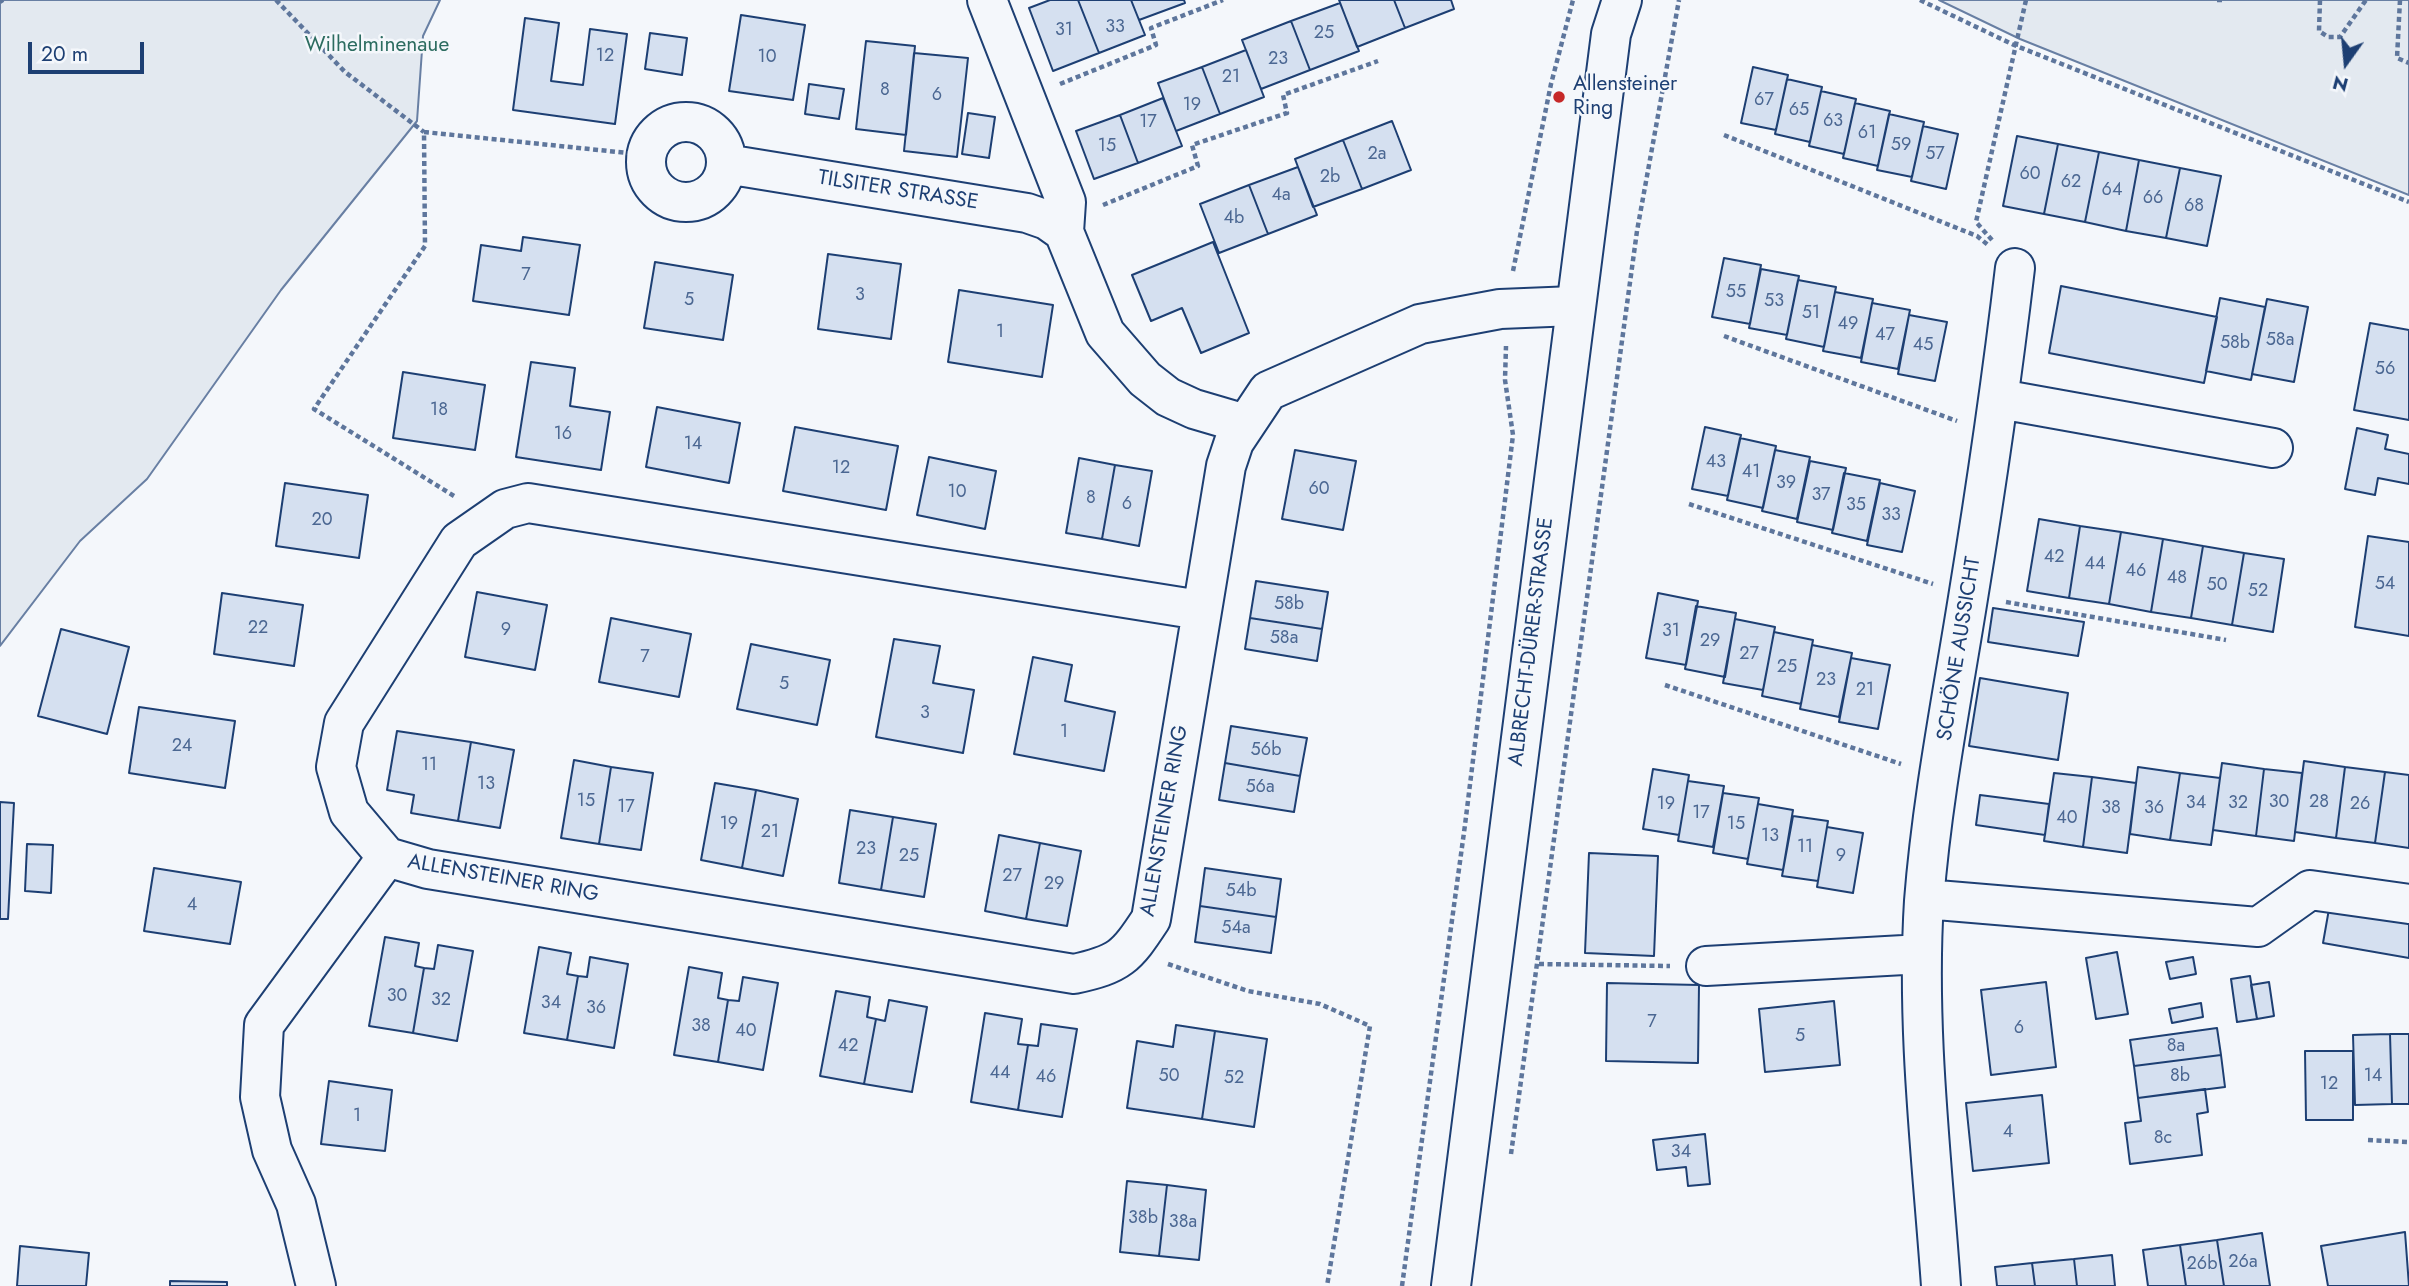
<!DOCTYPE html>
<meta charset="utf-8">
<style>
body{margin:0}
#map{position:relative;width:2409px;height:1286px;overflow:hidden;background:#f4f7fb;font-family:Jost,sans-serif}
canvas{display:block}
.north{position:absolute;left:2311px;top:28px;width:70px;height:70px;-webkit-text-stroke:5px #f4f7fb;paint-order:stroke;rotate:195deg;font-size:19px;font-weight:700;line-height:28px;text-align:center;color:#1d3f73}
.north::after{content:'';display:block;margin:auto;width:24px;height:32px;background:#1d3f73;clip-path:polygon(50% 0,100% 100%,50% 72%,0 100%)}
.scale{position:absolute;left:28px;top:42px;width:116px;height:32px;box-sizing:border-box;border:4px solid #1d3f73;border-top:0;padding-left:9px;font-size:21px;line-height:24px;white-space:nowrap;color:#1d3f73;-webkit-text-stroke:5px #f4f7fb;paint-order:stroke}
</style>
<div id="map">
<canvas width="2409" height="1286"></canvas>
<div class="north">N</div>
<div class="scale">20 m</div>
</div>
<script>
const c = document.querySelector('canvas').getContext('2d');
c.lineJoin = 'round';
function fillPath(path, color) {
  c.fillStyle = color;
  c.fill(path, 'evenodd');
}
function stroke(path, color, width, dash) {
  c.strokeStyle = color;
  c.lineWidth = width;
  c.lineCap = dash ? 'butt' : 'round';
  c.setLineDash(dash || []);
  c.stroke(path);
}
function write(font, color, halo, rows, align = 'center') {
  c.font = font + ' Jost,sans-serif';
  c.lineWidth = 5;
  c.setLineDash([]);
  c.textBaseline = 'middle';
  c.strokeStyle = halo;
  c.fillStyle = color;
  for (const [text, x, y, turn = 0] of rows) {
    c.save();
    c.translate(x, y);
    c.rotate((+turn || 0) * Math.PI / 180);
    c.textAlign = isNaN(turn) ? turn : align;
    if (halo) c.strokeText(text, 0, 0);
    c.fillText(text, 0, 0);
    c.restore();
  }
}
const green = new Path2D(`
 M 0,0 L 440,0 L 423,36 L 417,121 L 281,290 L 147,479 L 80,541 L 0,646 Z
 M 1939,0 L 2409,0 L 2409,195 L 2020,39 Z`);
fillPath(green, '#e3e9f0');
stroke(green, '#687fa3', 2);
const building = new Path2D(`
 M 1050,0 L 1078,0 L 1099,53 L 1053,71 L 1029,8 Z
 M 1078,0 L 1131,0 L 1145,35 L 1099,53 Z
 M 1131,0 L 1184,0 L 1185,3 L 1139,20 Z
 M 1339,0 L 1394,0 L 1405,28 L 1357,47 Z
 M 1394,0 L 1451,0 L 1454,9 L 1405,28 Z
 M 1340,3 L 1359,51 L 1310,70 L 1291,21 Z
 M 741,15 L 805,25 L 793,100 L 729,91 Z
 M 525,18 L 559,23 L 551,81 L 583,85 L 590,29 L 627,34 L 615,124 L 513,110 Z
 M 1291,21 L 1310,70 L 1261,89 L 1242,40 Z
 M 650,33 L 687,38 L 682,75 L 645,69 Z
 M 866,41 L 915,46 L 906,135 L 856,129 Z
 M 1246,50 L 1264,97 L 1220,114 L 1202,67 Z
 M 914,53 L 968,58 L 957,157 L 904,151 Z
 M 1202,67 L 1220,114 L 1176,131 L 1158,83 Z
 M 1753,67 L 1788,75 L 1776,130 L 1741,123 Z
 M 1787,79 L 1822,87 L 1810,142 L 1775,134 Z
 M 809,84 L 844,89 L 839,119 L 805,114 Z
 M 1821,91 L 1856,99 L 1844,154 L 1809,146 Z
 M 1163,98 L 1182,146 L 1138,163 L 1120,115 Z
 M 1855,103 L 1890,111 L 1878,166 L 1843,158 Z
 M 968,113 L 995,117 L 989,158 L 962,154 Z
 M 1889,114 L 1924,122 L 1912,177 L 1877,170 Z
 M 1120,115 L 1138,163 L 1094,179 L 1076,131 Z
 M 1392,121 L 1411,170 L 1362,189 L 1343,140 Z
 M 1923,126 L 1958,134 L 1946,189 L 1911,181 Z
 M 2017,136 L 2058,144 L 2044,214 L 2003,206 Z
 M 1343,140 L 1362,189 L 1313,207 L 1295,159 Z
 M 2058,144 L 2099,152 L 2085,222 L 2044,214 Z
 M 2099,152 L 2139,160 L 2126,231 L 2085,222 Z
 M 2139,160 L 2180,168 L 2166,238 L 2126,231 Z
 M 1298,167 L 1317,215 L 1268,234 L 1249,185 Z
 M 2180,168 L 2221,176 L 2207,246 L 2166,238 Z
 M 1249,185 L 1268,234 L 1219,253 L 1200,204 Z
 M 523,237 L 580,245 L 569,315 L 473,301 L 481,245 L 521,251 Z
 M 1213,242 L 1249,333 L 1201,353 L 1182,308 L 1151,321 L 1132,275 Z
 M 828,254 L 901,264 L 891,339 L 818,329 Z
 M 1724,258 L 1761,265 L 1750,324 L 1712,317 Z
 M 655,262 L 733,275 L 723,340 L 644,328 Z
 M 1761,269 L 1799,276 L 1787,335 L 1749,328 Z
 M 1798,280 L 1836,287 L 1824,347 L 1786,339 Z
 M 2061,286 L 2217,317 L 2204,383 L 2049,353 Z
 M 959,290 L 1053,305 L 1042,377 L 948,362 Z
 M 1835,292 L 1873,299 L 1861,358 L 1823,351 Z
 M 2220,298 L 2265,307 L 2251,380 L 2206,371 Z
 M 2267,299 L 2308,307 L 2294,382 L 2252,374 Z
 M 1872,303 L 1910,310 L 1898,369 L 1861,362 Z
 M 1909,315 L 1947,322 L 1935,381 L 1898,374 Z
 M 2370,323 L 2409,330 L 2409,420 L 2354,410 Z
 M 531,362 L 575,368 L 570,406 L 610,412 L 601,470 L 516,457 Z
 M 403,372 L 485,385 L 475,450 L 393,438 Z
 M 657,407 L 740,423 L 729,483 L 646,467 Z
 M 795,427 L 898,446 L 886,510 L 783,491 Z
 M 1705,427 L 1741,435 L 1728,496 L 1692,489 Z
 M 2357,428 L 2388,435 L 2385,449 L 2409,454 L 2409,484 L 2378,478 L 2375,495 L 2345,489 Z
 M 1740,438 L 1776,446 L 1763,508 L 1727,500 Z
 M 1295,450 L 1356,461 L 1343,530 L 1282,519 Z
 M 1775,450 L 1810,457 L 1797,519 L 1762,511 Z
 M 929,457 L 996,471 L 985,529 L 917,515 Z
 M 1079,458 L 1115,465 L 1102,539 L 1066,533 Z
 M 1810,461 L 1846,468 L 1833,530 L 1797,522 Z
 M 1115,465 L 1152,471 L 1139,546 L 1102,539 Z
 M 1844,473 L 1880,480 L 1867,541 L 1832,533 Z
 M 285,483 L 368,495 L 359,558 L 276,546 Z
 M 1880,483 L 1915,491 L 1902,552 L 1867,545 Z
 M 2039,519 L 2080,526 L 2069,598 L 2027,591 Z
 M 2080,526 L 2121,532 L 2109,604 L 2069,598 Z
 M 2121,532 L 2163,539 L 2151,612 L 2109,604 Z
 M 2368,536 L 2409,542 L 2409,636 L 2355,627 Z
 M 2163,539 L 2203,546 L 2191,618 L 2151,612 Z
 M 2203,546 L 2244,553 L 2232,625 L 2191,618 Z
 M 2244,553 L 2284,559 L 2273,632 L 2232,625 Z
 M 1256,581 L 1328,592 L 1322,629 L 1250,618 Z
 M 477,592 L 547,605 L 535,670 L 465,657 Z
 M 222,593 L 303,605 L 294,666 L 214,654 Z
 M 1658,593 L 1698,601 L 1686,665 L 1646,658 Z
 M 1696,606 L 1736,613 L 1725,677 L 1685,669 Z
 M 1993,608 L 2084,622 L 2078,656 L 1988,642 Z
 M 611,618 L 691,634 L 679,697 L 599,682 Z
 M 1250,618 L 1322,629 L 1317,661 L 1245,649 Z
 M 1735,619 L 1775,627 L 1763,690 L 1723,683 Z
 M 61,629 L 129,647 L 107,734 L 38,716 Z
 M 1774,632 L 1813,640 L 1801,704 L 1762,696 Z
 M 894,639 L 940,646 L 933,683 L 974,690 L 963,753 L 876,737 Z
 M 751,644 L 830,660 L 817,725 L 737,709 Z
 M 1812,645 L 1852,653 L 1839,717 L 1800,709 Z
 M 1033,657 L 1072,665 L 1065,701 L 1115,712 L 1104,771 L 1014,754 Z
 M 1851,658 L 1890,665 L 1878,729 L 1839,722 Z
 M 1980,678 L 2068,693 L 2058,760 L 1969,746 Z
 M 139,707 L 235,721 L 225,788 L 129,773 Z
 M 1231,726 L 1307,738 L 1300,776 L 1225,763 Z
 M 397,731 L 471,742 L 458,821 L 411,813 L 414,795 L 387,790 Z
 M 471,742 L 514,750 L 500,828 L 458,821 Z
 M 574,760 L 611,767 L 599,844 L 561,838 Z
 M 2304,761 L 2345,767 L 2336,838 L 2295,832 Z
 M 1225,763 L 1300,776 L 1294,812 L 1219,800 Z
 M 2222,763 L 2264,769 L 2256,836 L 2213,830 Z
 M 611,767 L 653,773 L 641,850 L 599,844 Z
 M 2138,767 L 2180,773 L 2170,840 L 2130,834 Z
 M 2345,767 L 2385,772 L 2375,843 L 2336,838 Z
 M 1653,769 L 1689,775 L 1679,835 L 1643,829 Z
 M 2264,769 L 2302,773 L 2294,841 L 2256,836 Z
 M 2385,772 L 2409,775 L 2409,848 L 2375,843 Z
 M 2054,773 L 2092,777 L 2083,847 L 2044,841 Z
 M 2180,773 L 2220,778 L 2211,845 L 2170,840 Z
 M 2092,777 L 2136,783 L 2127,853 L 2083,847 Z
 M 1688,781 L 1724,786 L 1713,847 L 1678,841 Z
 M 715,783 L 756,790 L 742,868 L 701,860 Z
 M 756,790 L 798,799 L 783,876 L 742,868 Z
 M 1723,793 L 1759,798 L 1748,859 L 1713,853 Z
 M 1980,795 L 2049,804 L 2045,835 L 1976,825 Z
 M 0,802 L 14,803 L 8,919 L 0,919 Z
 M 1758,804 L 1793,810 L 1783,870 L 1747,864 Z
 M 850,810 L 893,817 L 881,890 L 839,883 Z
 M 1793,816 L 1828,821 L 1818,881 L 1782,876 Z
 M 893,817 L 936,824 L 924,897 L 881,890 Z
 M 1827,827 L 1863,833 L 1853,893 L 1817,887 Z
 M 999,835 L 1040,843 L 1026,919 L 985,911 Z
 M 1040,843 L 1081,851 L 1067,926 L 1026,919 Z
 M 27,844 L 53,845 L 51,893 L 25,891 Z
 M 1589,853 L 1658,856 L 1654,956 L 1585,953 Z
 M 154,868 L 241,882 L 230,944 L 144,931 Z
 M 1205,868 L 1281,879 L 1276,917 L 1200,906 Z
 M 1200,906 L 1276,917 L 1271,953 L 1195,942 Z
 M 2329,909 L 2409,922 L 2409,958 L 2323,943 Z
 M 385,937 L 419,943 L 415,966 L 424,968 L 413,1033 L 369,1026 Z
 M 438,945 L 473,951 L 457,1041 L 413,1033 L 424,968 L 434,969 Z
 M 539,947 L 571,953 L 567,974 L 578,976 L 567,1040 L 524,1033 Z
 M 2117,952 L 2128,1014 L 2096,1019 L 2086,958 Z
 M 590,957 L 628,964 L 614,1048 L 567,1040 L 578,976 L 587,977 Z
 M 2193,957 L 2196,974 L 2170,979 L 2166,962 Z
 M 689,967 L 722,973 L 718,998 L 728,1000 L 718,1062 L 674,1055 Z
 M 2250,976 L 2257,1019 L 2237,1022 L 2231,979 Z
 M 743,977 L 778,983 L 763,1070 L 718,1062 L 728,1000 L 739,1001 Z
 M 2046,982 L 2056,1067 L 1991,1075 L 1981,990 Z
 M 2269,982 L 2274,1016 L 2257,1019 L 2251,985 Z
 M 1607,983 L 1699,985 L 1698,1063 L 1606,1061 Z
 M 836,991 L 870,997 L 867,1017 L 876,1019 L 864,1084 L 820,1076 Z
 M 889,1000 L 927,1007 L 912,1092 L 864,1084 L 876,1019 L 885,1021 Z
 M 1834,1001 L 1840,1065 L 1765,1072 L 1759,1009 Z
 M 2201,1003 L 2203,1017 L 2172,1023 L 2169,1009 Z
 M 985,1013 L 1022,1019 L 1018,1044 L 1028,1045 L 1018,1110 L 971,1102 Z
 M 1041,1024 L 1077,1029 L 1062,1117 L 1018,1110 L 1028,1045 L 1038,1046 Z
 M 1176,1025 L 1215,1031 L 1202,1119 L 1127,1108 L 1137,1041 L 1173,1047 Z
 M 2217,1028 L 2221,1055 L 2134,1066 L 2130,1040 Z
 M 1215,1031 L 1267,1039 L 1254,1127 L 1202,1119 Z
 M 2390,1034 L 2392,1104 L 2355,1105 L 2353,1035 Z
 M 2390,1034 L 2409,1034 L 2409,1104 L 2392,1104 Z
 M 2305,1051 L 2353,1051 L 2353,1120 L 2306,1120 Z
 M 2221,1055 L 2225,1087 L 2138,1098 L 2134,1066 Z
 M 329,1081 L 392,1090 L 385,1151 L 321,1144 Z
 M 2205,1089 L 2208,1112 L 2197,1114 L 2202,1155 L 2130,1164 L 2125,1123 L 2141,1121 L 2138,1098 Z
 M 2042,1095 L 2049,1163 L 1973,1171 L 1966,1103 Z
 M 1705,1134 L 1710,1184 L 1688,1186 L 1686,1167 L 1657,1170 L 1653,1140 Z
 M 1127,1181 L 1167,1185 L 1159,1256 L 1120,1252 Z
 M 1167,1185 L 1206,1190 L 1199,1260 L 1159,1256 Z
 M 2405,1232 L 2409,1286 L 2328,1286 L 2321,1246 Z
 M 2262,1233 L 2270,1286 L 2224,1286 L 2217,1240 Z
 M 2217,1240 L 2224,1286 L 2186,1286 L 2180,1245 Z
 M 2180,1245 L 2186,1286 L 2148,1286 L 2143,1250 Z
 M 20,1246 L 89,1253 L 86,1286 L 17,1286 Z
 M 2112,1255 L 2115,1286 L 2077,1286 L 2074,1259 Z
 M 2074,1259 L 2077,1286 L 2035,1286 L 2032,1263 Z
 M 2032,1263 L 2035,1286 L 1997,1286 L 1995,1267 Z
 M 170,1281 L 227,1282 L 227,1286 L 170,1286 Z`);
fillPath(building, '#d5e0f0');
stroke(building, '#1d3f73', 2);
const minor = new Path2D(`
 M 987,0 L 1066,202 L 1064,232 L 1105,333 L 1145,379 L 1168,397 L 1194,409 L 1245,424
 M646 162a40 40 0 1 1 80 0a40 40 0 1 1-80 0Z
 M 726,164 L 1027,213 L 1047,220 L 1064,232
 M 2000,399 L 2273,448
 M 1200,610 L 528,503 L 505,509 L 459,541 L 344,723 L 336,767 L 349,812 L 387,857 L 428,869 L 1074,974 C 1120,964 1126,957 1151,919 L 1226,466 L 1234,442 L 1268,391 L 1420,324 L 1500,309 L 1574,306
 M 1925,899 L 2258,927 L 2310,890 L 2409,904
 M 1706,966 L 1922,954
 M 316,1286 L 296,1204 L 272,1150 L 260,1097 L 264,1025 L 387,857
 M 1941,1286 C 1932,1159 1916,1028 1924,901 C 1932,799 1952,698 1968,598 C 1986,488 2002,378 2015,268`);
const major = new Path2D(`
 M 1451,1286 L 1611,34 L 1622,0`);
stroke(minor, '#1d3f73', 42);
stroke(major, '#1d3f73', 42);
stroke(new Path2D(`
 M 276,0 L 345,72 L 424,132
 M 1920,0 L 2014,45 L 2409,202
 M 2217,0 L 2224,0
 M 2320,0 L 2319,31 L 2328,37 L 2340,37 L 2366,0
 M 2400,0 L 2397,58 L 2409,63
 M 0,2 L 3,0
 M 1060,84 L 1156,45 L 1151,28 L 1223,0
 M 1724,135 L 1977,236 L 1988,245
 M 1103,205 L 1198,166 L 1192,145 L 1287,113 L 1283,95 L 1378,61
 M 1992,240 L 1976,222 L 2026,0
 M 1513,271 L 1551,84 L 1573,0
 M 1724,336 L 1957,421
 M 454,496 L 314,409 L 425,246 L 424,132 L 647,155
 M 1689,504 L 1933,584
 M 2006,602 L 2226,640
 M 1665,685 L 1901,764
 M 1168,964 L 1248,991 L 1320,1004 L 1370,1026 L 1327,1286
 M 1539,964 L 1670,966
 M 2368,1140 L 2409,1142
 M 1511,1154 L 1637,231 L 1679,0
 M 1402,1286 L 1465,825 L 1513,435 L 1505,380 L 1506,346`), '#5e769c', 4.5, [5, 3.5]);
stroke(minor, '#f4f7fb', 38);
stroke(major, '#f4f7fb', 38);
for (const [x, y, r, color] of [
 [1559,97,7,"#c62828"]
]) {
  const dot = new Path2D();
  dot.arc(x, y, r, 0, 2 * Math.PI);
  c.fillStyle = color;
  c.fill(dot);
  stroke(dot, '#f4f7fb', 2.5);
}
write('18px', '#4b6792', null, [
 ["33",1115,28],
 ["31",1064,31],
 ["25",1324,34],
 ["12",605,57],
 ["10",767,58],
 ["23",1278,60],
 ["21",1231,78],
 ["8",885,91],
 ["6",937,96],
 ["67",1764,101],
 ["19",1192,106],
 ["65",1799,111],
 ["63",1833,122],
 ["17",1148,123],
 ["61",1867,134],
 ["59",1901,146],
 ["15",1107,147],
 ["2a",1377,155],
 ["57",1935,155],
 ["60",2030,175],
 ["2b",1330,178],
 ["62",2071,183],
 ["64",2112,191],
 ["4a",1281,196],
 ["66",2153,199],
 ["68",2194,207],
 ["4b",1234,219],
 ["7",526,276],
 ["55",1736,293],
 ["3",860,296],
 ["5",689,301],
 ["53",1774,302],
 ["51",1811,314],
 ["49",1848,325],
 ["1",1000,333],
 ["47",1885,336],
 ["58a",2280,341],
 ["58b",2235,344],
 ["45",1923,346],
 ["56",2385,370],
 ["18",439,411],
 ["16",563,435],
 ["14",693,445],
 ["43",1716,463],
 ["12",841,469],
 ["41",1751,473],
 ["39",1786,484],
 ["60",1319,490],
 ["10",957,493],
 ["37",1821,496],
 ["8",1091,499],
 ["6",1127,505],
 ["35",1856,506],
 ["33",1891,516],
 ["20",322,521],
 ["42",2054,558],
 ["44",2095,565],
 ["46",2136,572],
 ["48",2177,579],
 ["54",2385,585],
 ["50",2217,586],
 ["52",2258,592],
 ["58b",1289,605],
 ["22",258,629],
 ["9",506,631],
 ["31",1671,632],
 ["58a",1284,639],
 ["29",1710,642],
 ["27",1749,655],
 ["7",645,658],
 ["25",1787,668],
 ["23",1826,681],
 ["5",784,685],
 ["21",1865,691],
 ["3",925,714],
 ["1",1064,733],
 ["24",182,747],
 ["56b",1266,751],
 ["11",429,766],
 ["13",486,785],
 ["56a",1260,788],
 ["15",586,802],
 ["30",2279,803],
 ["28",2319,803],
 ["34",2196,804],
 ["32",2238,804],
 ["19",1666,805],
 ["26",2360,805],
 ["17",626,808],
 ["38",2111,809],
 ["36",2154,809],
 ["17",1701,814],
 ["40",2067,819],
 ["19",729,825],
 ["15",1736,825],
 ["21",770,833],
 ["13",1770,837],
 ["11",1805,848],
 ["23",866,850],
 ["25",909,857],
 ["9",1841,857],
 ["27",1012,877],
 ["29",1054,885],
 ["54b",1241,892],
 ["4",192,906],
 ["54a",1236,929],
 ["30",397,997],
 ["32",441,1001],
 ["34",551,1004],
 ["36",596,1009],
 ["7",1652,1023],
 ["38",701,1027],
 ["6",2019,1029],
 ["40",746,1032],
 ["5",1800,1037],
 ["42",848,1047],
 ["8a",2176,1047],
 ["44",1000,1074],
 ["50",1169,1077],
 ["8b",2180,1077],
 ["14",2373,1077],
 ["46",1046,1078],
 ["52",1234,1079],
 ["12",2329,1085],
 ["1",357,1117],
 ["4",2008,1133],
 ["8c",2163,1139],
 ["34",1681,1153],
 ["38b",1143,1219],
 ["38a",1183,1223],
 ["26a",2243,1263],
 ["26b",2202,1265]
]);
write('21px', '#2c6c60', '#f4f7fb', [
 ["Wilhelminenaue",377,46]
]);
write('21px', '#1d3f73', '#f4f7fb', [
 ["Allensteiner",1573,85],
 ["Ring",1573,109]
], 'left');
write('21px', '#1d3f73', '#f4f7fb', [
 ["TILSITER STRASSE",898,191,9],
 ["ALBRECHT-DÜRER-STRASSE",1532,642,-83],
 ["SCHÖNE AUSSICHT",1960,649,-81],
 ["ALLENSTEINER RING",1165,821,-80],
 ["ALLENSTEINER RING",503,879,10]
]);
</script>
